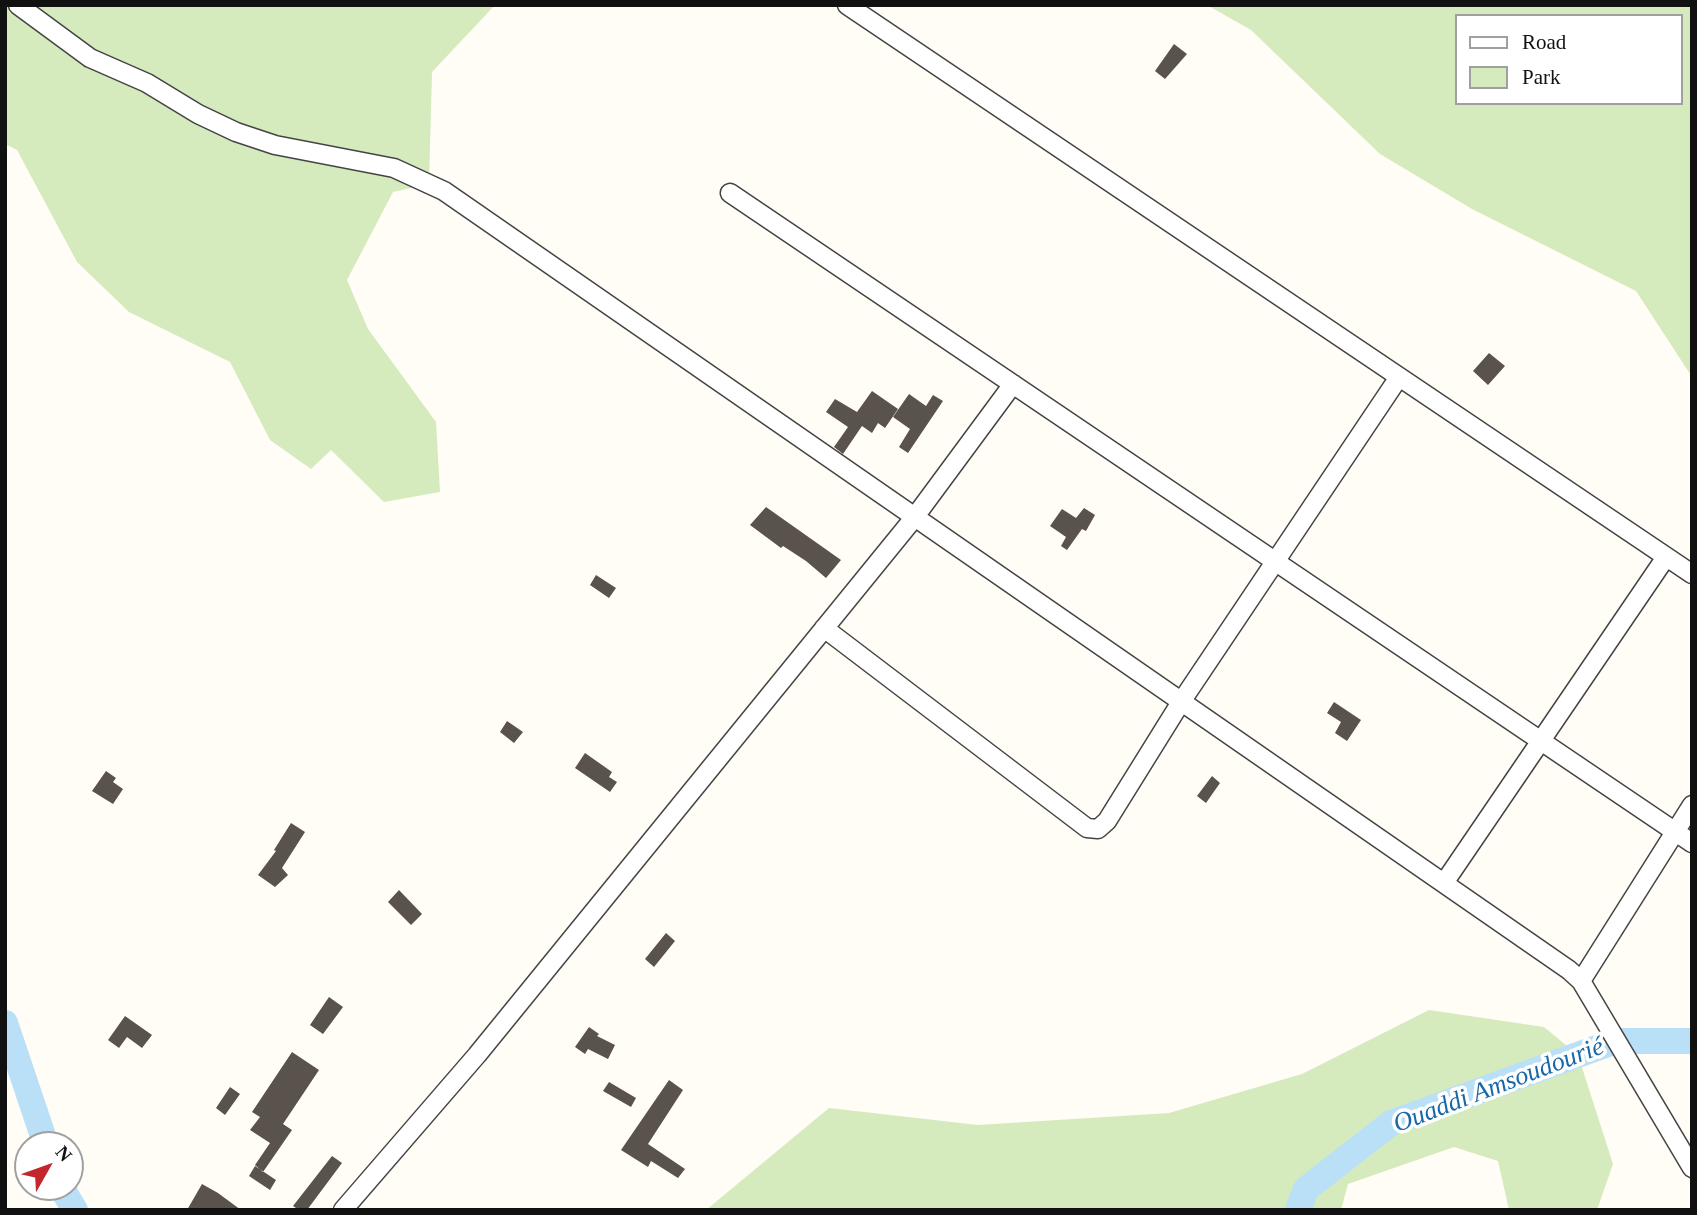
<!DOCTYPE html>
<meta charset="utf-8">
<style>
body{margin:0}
#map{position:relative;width:1697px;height:1215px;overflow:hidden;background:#fffdf5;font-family:"Times New Roman",serif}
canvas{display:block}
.frame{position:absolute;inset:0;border:7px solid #111;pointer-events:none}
.legend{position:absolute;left:1455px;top:14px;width:228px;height:91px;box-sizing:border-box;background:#fff;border:2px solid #a0a0a0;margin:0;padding:9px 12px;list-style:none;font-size:21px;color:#111}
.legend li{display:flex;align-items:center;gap:14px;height:35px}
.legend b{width:35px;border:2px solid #a0a0a0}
.north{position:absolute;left:14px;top:1131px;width:70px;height:70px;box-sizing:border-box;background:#fff;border:2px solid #a0a0a0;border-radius:50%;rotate:50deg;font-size:19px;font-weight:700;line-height:28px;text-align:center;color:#111}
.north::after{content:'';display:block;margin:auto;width:24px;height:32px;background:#c4262e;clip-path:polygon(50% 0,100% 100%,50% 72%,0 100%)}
</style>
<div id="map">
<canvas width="1697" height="1215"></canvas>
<div class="frame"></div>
<ul class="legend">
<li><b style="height:9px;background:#fff"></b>Road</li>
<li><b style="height:19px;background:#d5ebbd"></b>Park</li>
</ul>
<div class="north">N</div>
</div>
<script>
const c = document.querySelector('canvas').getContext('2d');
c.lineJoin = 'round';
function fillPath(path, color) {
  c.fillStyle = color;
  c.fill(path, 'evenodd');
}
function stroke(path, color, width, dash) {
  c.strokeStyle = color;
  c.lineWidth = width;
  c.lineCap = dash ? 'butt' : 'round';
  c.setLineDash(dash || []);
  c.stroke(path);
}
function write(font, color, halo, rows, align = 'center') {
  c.font = font + ' "Times New Roman",serif';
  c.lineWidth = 7;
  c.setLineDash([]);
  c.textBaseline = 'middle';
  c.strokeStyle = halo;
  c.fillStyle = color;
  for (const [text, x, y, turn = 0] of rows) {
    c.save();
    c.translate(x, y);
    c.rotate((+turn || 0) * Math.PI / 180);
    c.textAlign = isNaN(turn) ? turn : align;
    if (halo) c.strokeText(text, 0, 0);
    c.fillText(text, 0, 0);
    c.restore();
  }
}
fillPath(new Path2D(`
 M 5,5 L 495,5 L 432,72 L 429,184 L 393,192 L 347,280 L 368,329 L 436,422 L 440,492 L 384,502 L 331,450 L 311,469 L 270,440 L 230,362 L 129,312 L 77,262 L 17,150 L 5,144 Z
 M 1207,5 L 1692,5 L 1692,377 L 1636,291 L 1472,209 L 1380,154 L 1251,30 ZM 1457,16 L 1681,16 L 1681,103 L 1457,103 Z
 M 1429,1010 L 1544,1027 L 1578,1055 L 1613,1164 L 1597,1210 L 1509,1210 L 1498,1161 L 1454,1147 L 1348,1184 L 1341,1210 L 706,1210 L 829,1108 L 978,1125 L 1169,1113 L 1302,1074 Z`), '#d5ebbd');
stroke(new Path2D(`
 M 5,1023 L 46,1145
 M 61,1187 L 75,1210
 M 1298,1210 L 1306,1189 L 1391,1123 L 1616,1041 L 1692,1041`), '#b9e0f7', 26);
fillPath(new Path2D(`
 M 1174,44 L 1187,54 L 1165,79 L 1155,71 Z
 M 1489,353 L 1505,366 L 1488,385 L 1473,371 Z
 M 872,391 L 898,409 L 885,428 L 878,423 L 872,433 L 862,426 L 843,454 L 834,447 L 848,427 L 826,412 L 835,399 L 857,412 Z
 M 909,394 L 926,406 L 933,395 L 943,401 L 908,453 L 899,447 L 910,429 L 893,417 Z
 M 766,507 L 841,560 L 826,578 L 806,561 L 783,546 L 781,548 L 750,525 Z
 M 1084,508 L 1095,515 L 1086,531 L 1082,529 L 1067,550 L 1061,546 L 1066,537 L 1050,526 L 1062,509 L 1076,518 Z
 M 596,575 L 616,588 L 609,598 L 590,585 Z
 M 1334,702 L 1361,720 L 1347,741 L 1335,733 L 1341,722 L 1327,713 Z
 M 507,721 L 523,732 L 514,743 L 500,732 Z
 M 585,753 L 612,772 L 609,777 L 617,782 L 610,792 L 575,768 Z
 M 106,771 L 116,778 L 113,782 L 123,789 L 113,804 L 92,791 Z
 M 1212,776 L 1220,783 L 1206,803 L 1197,796 Z
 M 291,823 L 305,832 L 282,868 L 288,875 L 275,887 L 258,875 L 276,851 L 274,850 Z
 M 399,890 L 422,914 L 411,925 L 388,902 Z
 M 666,933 L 675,941 L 654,967 L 645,959 Z
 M 329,997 L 343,1007 L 323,1034 L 310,1025 Z
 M 125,1016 L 152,1035 L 142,1048 L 127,1037 L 119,1048 L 108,1040 Z
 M 589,1027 L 599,1034 L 597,1036 L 615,1045 L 608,1059 L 588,1049 L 585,1054 L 575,1047 Z
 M 292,1052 L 319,1070 L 283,1124 L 292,1130 L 263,1172 L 255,1165 L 270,1143 L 250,1130 L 260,1117 L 252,1112 Z
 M 669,1080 L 683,1090 L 648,1144 L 685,1169 L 678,1178 L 651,1161 L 648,1167 L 621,1150 Z
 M 609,1082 L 636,1098 L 631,1107 L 603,1091 Z
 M 230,1087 L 240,1094 L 225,1115 L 216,1108 Z
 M 332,1156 L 342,1163 L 307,1210 L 299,1210 L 293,1206 Z
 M 255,1166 L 276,1180 L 270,1190 L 249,1176 Z
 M 202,1184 L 218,1193 L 241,1210 L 187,1210 Z`), '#5a524d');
const street = new Path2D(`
 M 18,5 L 90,58 L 147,83 L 198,114 L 236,132 L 275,145 L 394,168 L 444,191 L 1569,970 L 1581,981 L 1692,1168
 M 847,5 L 1692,574
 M 730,193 L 1692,843
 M 824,628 L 1087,828 L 1098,829 L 1107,821 L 1181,702 L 1399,377
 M 1444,883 L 1666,557
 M 1581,981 L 1692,805
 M 343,1210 L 477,1055 L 914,518 L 1013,384`);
stroke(street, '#444', 21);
stroke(street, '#fff', 18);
write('italic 26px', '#1768a6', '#fff', [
 ["Ouaddi Amsoudourié",1499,1086,-21]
]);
</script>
